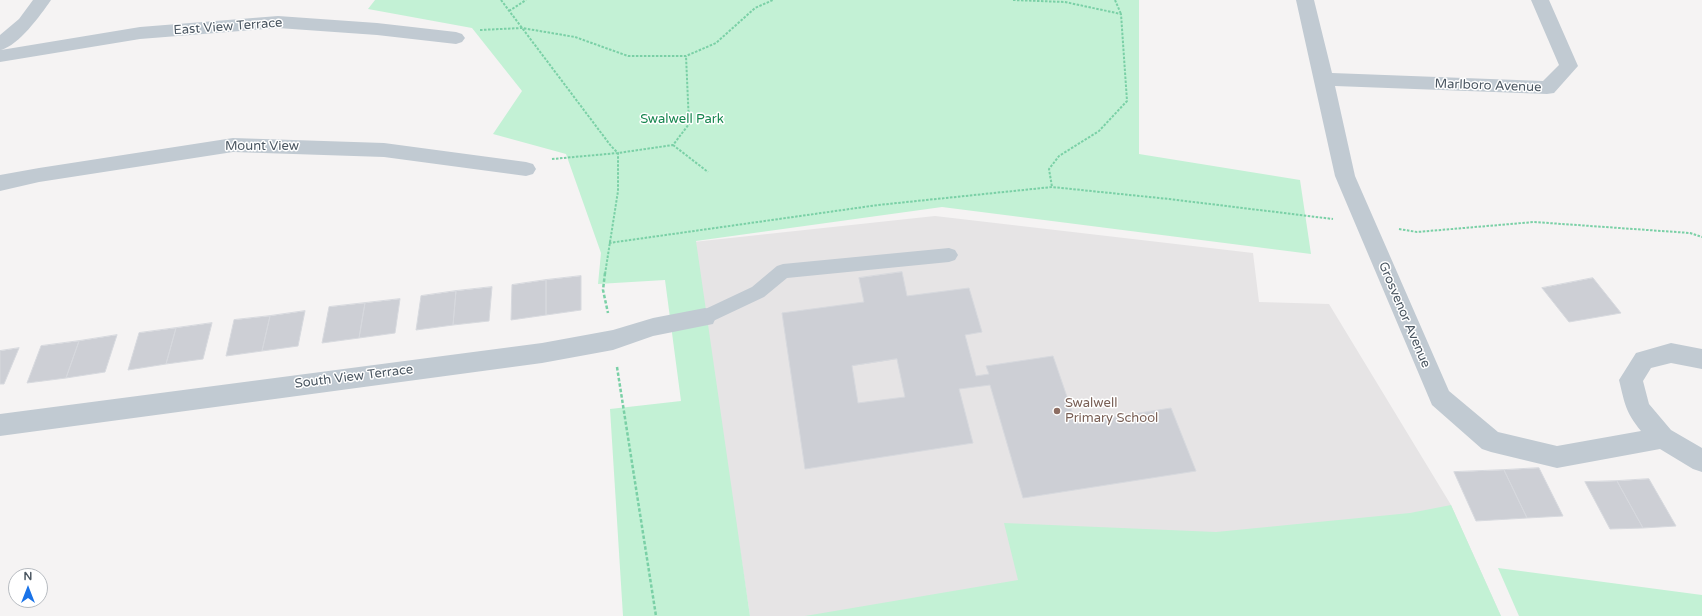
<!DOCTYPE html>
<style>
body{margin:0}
#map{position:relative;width:1702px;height:616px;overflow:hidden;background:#f5f3f3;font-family:"Varela Round",sans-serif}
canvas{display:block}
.north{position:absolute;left:8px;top:568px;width:40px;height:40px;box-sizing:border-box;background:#fff;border:1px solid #b7bbc0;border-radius:50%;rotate:0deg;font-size:11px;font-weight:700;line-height:16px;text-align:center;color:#4a5661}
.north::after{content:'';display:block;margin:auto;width:14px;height:18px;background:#1a73e8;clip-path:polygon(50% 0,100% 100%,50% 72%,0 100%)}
</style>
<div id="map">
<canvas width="1702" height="616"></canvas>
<div class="north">N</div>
</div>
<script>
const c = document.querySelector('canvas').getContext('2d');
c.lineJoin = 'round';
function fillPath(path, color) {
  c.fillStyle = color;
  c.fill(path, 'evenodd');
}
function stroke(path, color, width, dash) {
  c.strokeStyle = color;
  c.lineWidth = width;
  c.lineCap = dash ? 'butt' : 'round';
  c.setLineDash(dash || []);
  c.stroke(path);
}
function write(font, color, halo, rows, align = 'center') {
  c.font = font + ' "Varela Round",sans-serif';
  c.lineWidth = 3;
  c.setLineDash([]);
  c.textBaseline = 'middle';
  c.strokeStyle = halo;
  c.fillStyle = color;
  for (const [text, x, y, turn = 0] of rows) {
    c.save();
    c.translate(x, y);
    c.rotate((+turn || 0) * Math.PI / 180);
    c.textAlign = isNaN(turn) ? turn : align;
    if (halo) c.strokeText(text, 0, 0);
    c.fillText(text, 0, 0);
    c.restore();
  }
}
fillPath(new Path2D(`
 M 935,216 L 1253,253 L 1259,302 L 1329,304 L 1451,505 L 1501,616 L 750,616 L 693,242 Z`), '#e6e4e5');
fillPath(new Path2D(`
 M 375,0 L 1139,0 L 1139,154 L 1300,180 L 1311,254 L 942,207 L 696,241 L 750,616 L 623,616 L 610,409 L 681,401 L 665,280 L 598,284 L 601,253 L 566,154 L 493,134 L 522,91 L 472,28 L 368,9 Z
 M 1451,505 L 1501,616 L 805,616 L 1018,580 L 1004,523 L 1216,532 L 1410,513 Z
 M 1498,568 L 1702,595 L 1702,616 L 1519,616 Z`), '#c3f1d5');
const building = new Path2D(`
 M 902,272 L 907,296 L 969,288 L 982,332 L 965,335 L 976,376 L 989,374 L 986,366 L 1053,356 L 1076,423 L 1171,408 L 1196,471 L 1023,498 L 990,385 L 959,389 L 973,443 L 805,469 L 782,313 L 864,302 L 859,278 ZM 897,359 L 905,397 L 858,403 L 852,366 Z
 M 581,276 L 581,310 L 546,315 L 546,280 Z
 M 1593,278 L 1621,313 L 1569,322 L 1542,288 Z
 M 546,280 L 546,315 L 511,320 L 512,285 Z
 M 492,287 L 489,321 L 453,325 L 456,291 Z
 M 456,291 L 453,325 L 416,330 L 421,296 Z
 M 400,299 L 395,333 L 359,338 L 365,303 Z
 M 365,303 L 359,338 L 322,343 L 329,307 Z
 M 305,311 L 298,346 L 262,351 L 270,316 Z
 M 270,316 L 262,351 L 226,356 L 234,320 Z
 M 212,323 L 203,359 L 166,364 L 176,328 Z
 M 176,328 L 166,364 L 128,370 L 139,333 Z
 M 117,335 L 105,372 L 66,378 L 79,341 Z
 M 79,341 L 66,378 L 27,383 L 41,346 Z
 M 19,348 L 4,384 L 0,384 L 0,351 Z
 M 1539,468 L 1563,516 L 1527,518 L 1504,470 Z
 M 1504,470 L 1527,518 L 1476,521 L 1454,472 Z
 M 1649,479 L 1676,526 L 1643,528 L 1617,481 Z
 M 1617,481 L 1643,528 L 1610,529 L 1585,482 Z`);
fillPath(building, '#cdcfd5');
stroke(building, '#d7d9de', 1);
stroke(new Path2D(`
 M 501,0 L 611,146 L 618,153 L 618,191 L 605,274
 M 1013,0 L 1065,2 L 1121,14 L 1127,101 L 1099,131 L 1059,156 L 1049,169 L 1052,187
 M 1115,0 L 1121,14
 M 509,11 L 526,0
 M 480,30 L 522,28 L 575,37 L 628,56 L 686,56 L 716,43 L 755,8 L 773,0
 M 673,145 L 708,172
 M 552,159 L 618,153 L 673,145 L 689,124 L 686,56
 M 1399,229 L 1417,232 L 1534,222 L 1690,233 L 1702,237
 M 609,243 L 878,205 L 1052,187 L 1169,199 L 1333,219`), '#7ad0a6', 2, [2.5, 1.5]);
stroke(new Path2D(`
 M 605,273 L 603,290 L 608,313
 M 617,367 L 656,616`), '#7ad0a6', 2.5, [3.5, 2]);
fillPath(new Path2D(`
 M 949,248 L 955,250 L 958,255 L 955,260 L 949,262 L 787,278 L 764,297 L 711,322 L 705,325 L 699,322 L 696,317 L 699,312 L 752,287 L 777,266 L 783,264 Z`), '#c1cad2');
fillPath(new Path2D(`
 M 33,0 L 51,0 C 40,16 19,45 1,50 L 140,27 L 278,16 L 377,23 L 456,32 L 462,34 L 465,38 L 462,42 L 456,44 L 377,35 L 278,28 L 140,39 L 0,62 L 0,35 L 19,19 Z
 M 1296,0 L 1314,0 L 1332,73 L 1543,81 L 1559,65 L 1531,0 L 1549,0 L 1578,66 L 1554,93 L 1547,94 L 1335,86 L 1355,176 L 1449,391 L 1498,432 L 1557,446 L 1641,431 C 1625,411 1625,404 1619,380 L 1636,353 L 1671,343 L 1702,349 L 1702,369 L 1671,363 L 1651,368 L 1643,381 L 1649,404 L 1671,430 L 1702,448 L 1702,472 L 1693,469 L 1660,449 L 1557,468 L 1491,452 L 1482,449 L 1432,405 L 1335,176 Z
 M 233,138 L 384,143 L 526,162 L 533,164 L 536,169 L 533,174 L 526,176 L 384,157 L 233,152 L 39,182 L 0,191 L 0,175 L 39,168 Z
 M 705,308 L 713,310 L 716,317 L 713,324 L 653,336 L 613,350 L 542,363 L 0,436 L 0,414 L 542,343 L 613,330 L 653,318 Z`), '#c1cad2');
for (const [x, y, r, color] of [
 [1057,411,4,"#8d6e63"]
]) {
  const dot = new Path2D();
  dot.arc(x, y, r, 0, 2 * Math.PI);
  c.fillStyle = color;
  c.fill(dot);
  stroke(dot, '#fff', 1.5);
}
write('13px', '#4a5661', '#fff', [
 ["East View Terrace",228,27,-4],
 ["Marlboro Avenue",1488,86,2],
 ["Mount View",262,147],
 ["Grosvenor Avenue",1404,315,67],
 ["South View Terrace",354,377,-7]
]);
write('13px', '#17864f', '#fff', [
 ["Swalwell Park",682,120]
]);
write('13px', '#785e54', '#fff', [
 ["Swalwell",1065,404],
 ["Primary School",1065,419]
], 'left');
</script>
